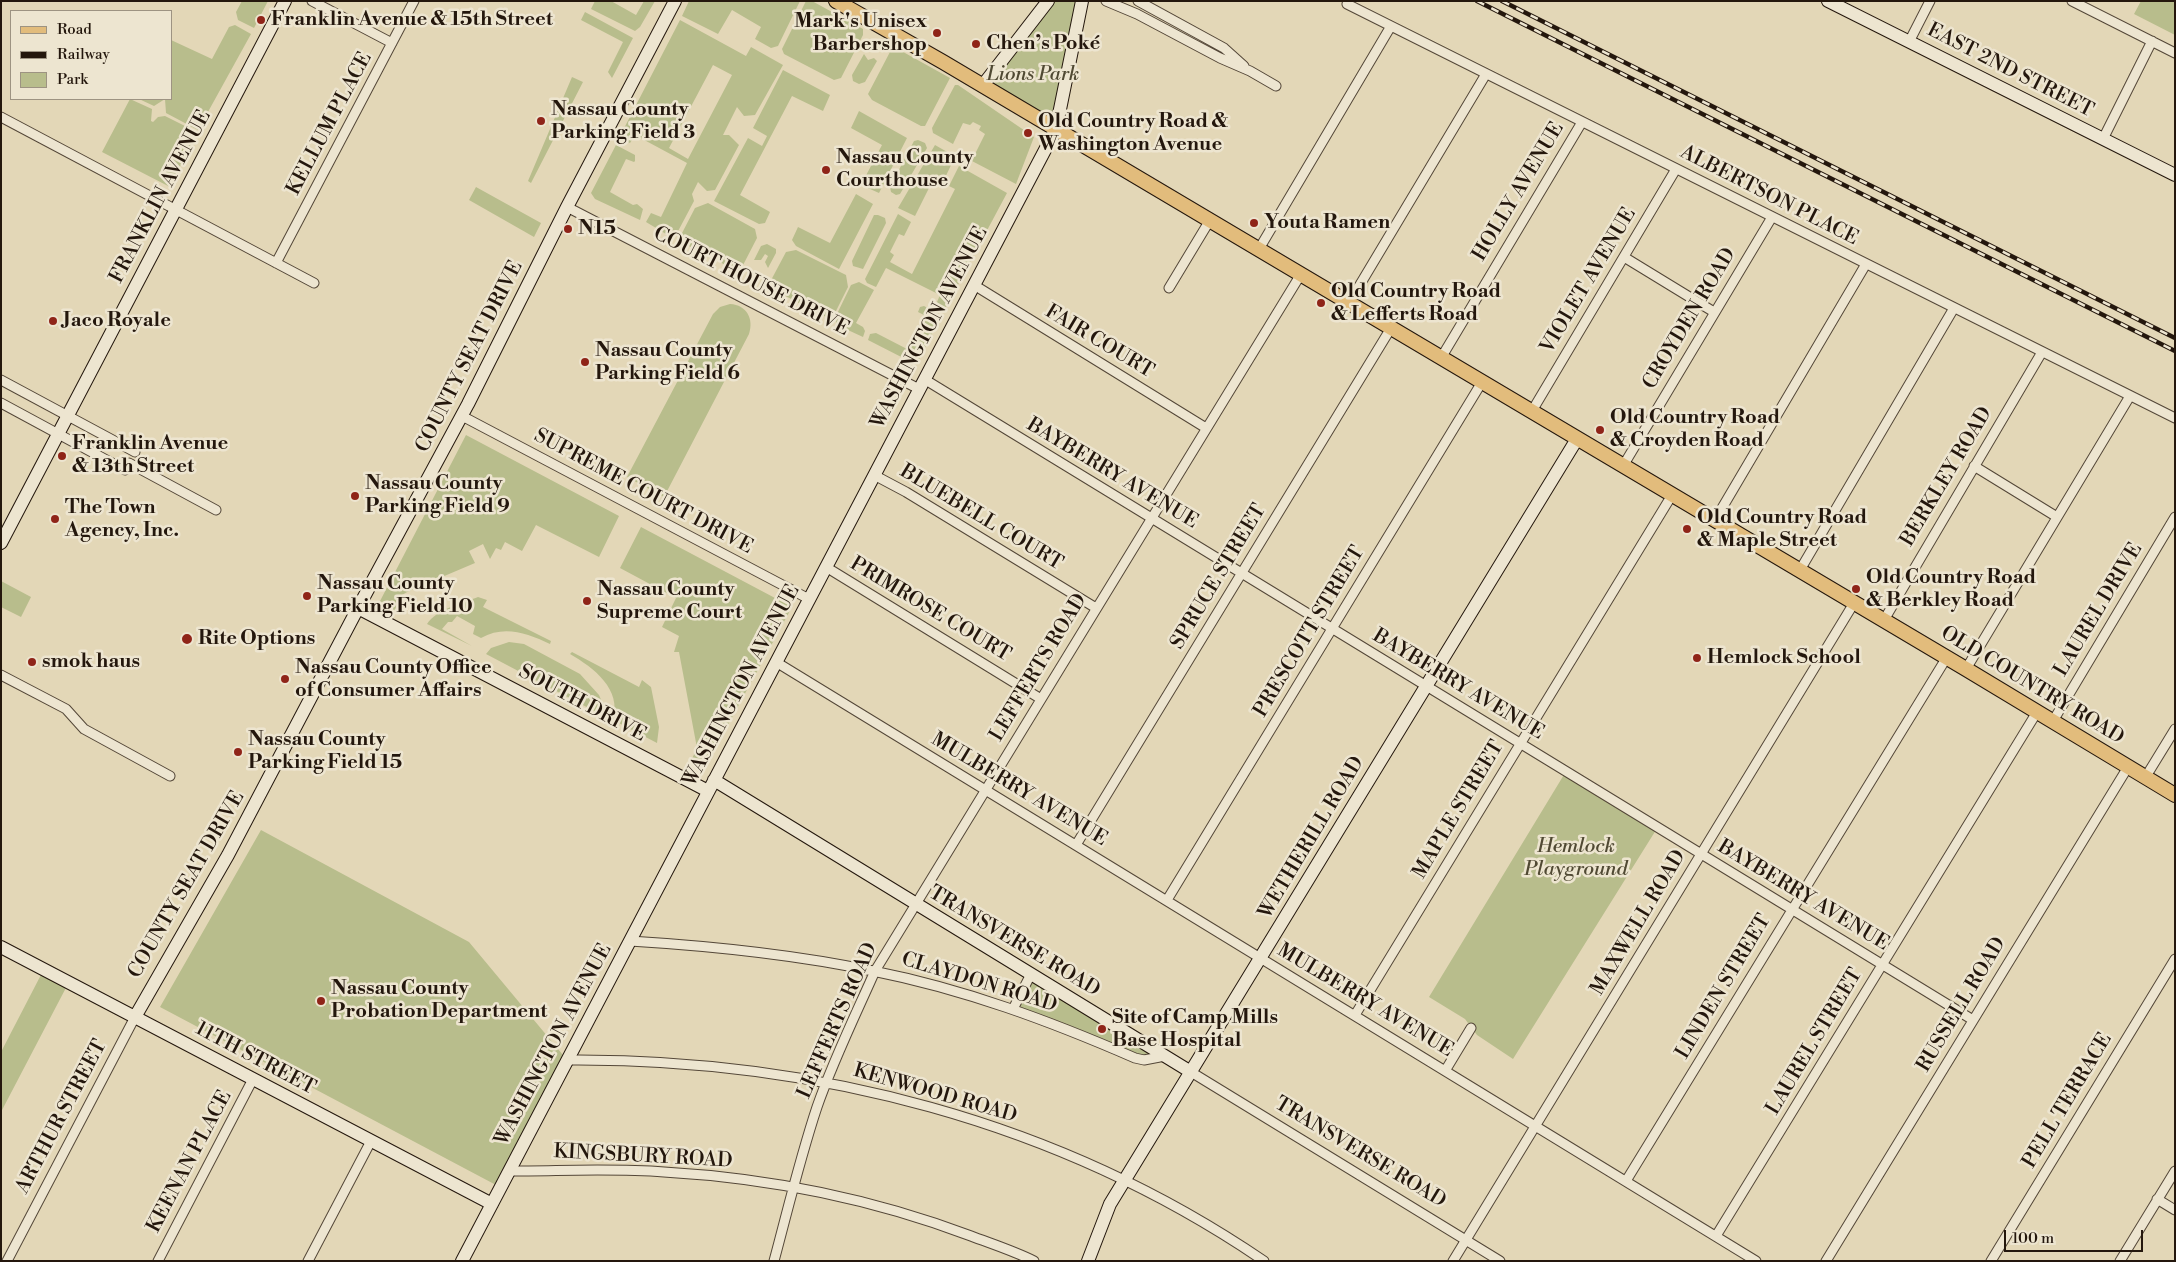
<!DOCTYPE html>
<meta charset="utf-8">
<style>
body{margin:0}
#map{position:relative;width:2176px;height:1262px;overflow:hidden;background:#e3d7b7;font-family:"Libre Bodoni",serif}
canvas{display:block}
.frame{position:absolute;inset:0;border:2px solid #24170d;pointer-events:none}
.legend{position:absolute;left:10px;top:10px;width:162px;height:90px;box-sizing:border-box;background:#ede5d0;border:1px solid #9d9382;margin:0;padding:6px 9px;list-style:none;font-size:15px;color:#24170d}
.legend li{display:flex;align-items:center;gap:10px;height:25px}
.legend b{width:25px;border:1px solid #9d9382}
.scale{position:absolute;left:2004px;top:1230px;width:139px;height:22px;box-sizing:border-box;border:2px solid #24170d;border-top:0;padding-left:6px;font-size:15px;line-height:18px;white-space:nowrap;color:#24170d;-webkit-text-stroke:4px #ede5d0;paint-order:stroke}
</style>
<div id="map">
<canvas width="2176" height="1262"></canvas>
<div class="frame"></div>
<ul class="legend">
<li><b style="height:6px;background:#e2bc7c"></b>Road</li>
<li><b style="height:6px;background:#24170d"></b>Railway</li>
<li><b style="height:14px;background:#b8bd8c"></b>Park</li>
</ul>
<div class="scale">100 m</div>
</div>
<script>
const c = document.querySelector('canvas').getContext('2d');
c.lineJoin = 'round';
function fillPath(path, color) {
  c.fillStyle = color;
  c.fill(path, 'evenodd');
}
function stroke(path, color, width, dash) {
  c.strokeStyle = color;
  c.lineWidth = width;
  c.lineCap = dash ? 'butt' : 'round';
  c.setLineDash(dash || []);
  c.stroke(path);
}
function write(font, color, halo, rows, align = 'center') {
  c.font = font + ' "Libre Bodoni",serif';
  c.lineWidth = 5;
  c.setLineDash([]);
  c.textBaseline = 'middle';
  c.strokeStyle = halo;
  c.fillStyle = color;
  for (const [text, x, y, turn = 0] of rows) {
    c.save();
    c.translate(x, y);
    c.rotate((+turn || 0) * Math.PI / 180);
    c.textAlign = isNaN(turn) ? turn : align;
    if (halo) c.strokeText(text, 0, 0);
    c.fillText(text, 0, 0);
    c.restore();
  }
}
fillPath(new Path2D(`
 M 242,1 L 268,1 L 254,28 L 238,20 L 236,12 Z
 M 595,1 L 611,1 L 636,15 L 644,1 L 655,1 L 640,27 L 635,31 L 591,9 Z
 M 689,1 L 800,1 L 778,46 L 771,48 L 755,39 L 761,27 L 732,10 L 718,34 L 682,16 Z
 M 806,1 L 812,1 L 863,29 L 863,35 L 841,78 L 834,80 L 784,54 L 782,49 Z
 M 1048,1 L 1082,1 L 1056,129 L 983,86 Z
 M 2141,1 L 2175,1 L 2175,35 L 2134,14 Z
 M 585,12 L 633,38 L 612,78 L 608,72 L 623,42 L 581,20 Z
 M 680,20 L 746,56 L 751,47 L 783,65 L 755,115 L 744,116 L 737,107 L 723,135 L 729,135 L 739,145 L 715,190 L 707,191 L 698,182 L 692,194 L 694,201 L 676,235 L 671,237 L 646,222 L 651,213 L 661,217 L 687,163 L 635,135 L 630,143 L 619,138 ZM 713,65 L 732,75 L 688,159 L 669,148 Z
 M 235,25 L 251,34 L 198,130 L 166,113 L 165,99 L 154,106 L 139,99 L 171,99 L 171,40 L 212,59 L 229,27 Z
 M 896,48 L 950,78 L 925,126 L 921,126 L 872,100 L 868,94 L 891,50 Z
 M 864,54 L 868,60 L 874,58 L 877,61 L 865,82 L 859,84 L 853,81 L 852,75 Z
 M 783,70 L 830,95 L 823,111 L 792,96 L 740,195 L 770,212 L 765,223 L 759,224 L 714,201 L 748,138 L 762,146 L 767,136 L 753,128 Z
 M 572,77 L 583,82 L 531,183 L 528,181 Z
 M 955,85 L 958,85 L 1034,137 L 1016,184 L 970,160 L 967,157 L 967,152 L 975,154 L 985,134 L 979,130 L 981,126 L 973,122 L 970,125 L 963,123 L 953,144 L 933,133 L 932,128 Z
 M 130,99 L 152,109 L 151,121 L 153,122 L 158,117 L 165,116 L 197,132 L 170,187 L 102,152 Z
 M 859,111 L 907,138 L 879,193 L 861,185 L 882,145 L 851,128 Z
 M 918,140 L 925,143 L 927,148 L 900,194 L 896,195 L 891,192 L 890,187 L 914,141 Z
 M 616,145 L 635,155 L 635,161 L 634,162 L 626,159 L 610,192 L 633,205 L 637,204 L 643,209 L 640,220 L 595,199 L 591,193 Z
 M 935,145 L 949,153 L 948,160 L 952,163 L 943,182 L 934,178 L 915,216 L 898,208 Z
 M 959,166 L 1007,193 L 945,309 L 939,306 L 937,302 L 940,295 L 886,268 L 876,287 L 867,283 L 865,279 L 898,214 L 911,222 L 904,236 L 899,234 L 890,252 L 894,255 L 890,262 L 912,274 L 955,189 L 949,186 Z
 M 476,187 L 541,223 L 534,237 L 469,200 Z
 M 856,194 L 873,204 L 839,269 L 796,246 L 792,240 L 798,227 L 830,243 Z
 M 708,203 L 755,229 L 757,238 L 741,269 L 735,270 L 685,244 L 681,235 L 695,208 Z
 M 874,215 L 878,215 L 885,218 L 886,223 L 863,269 L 853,266 L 852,261 Z
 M 767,244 L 776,249 L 776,253 L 768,268 L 765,262 L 768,256 L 765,254 L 761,260 L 754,260 L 761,246 Z
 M 796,250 L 846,275 L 848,287 L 833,317 L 826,317 L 772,289 L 769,284 L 786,252 Z
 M 859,282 L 874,290 L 856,323 L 863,327 L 865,331 L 863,337 L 837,325 L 835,318 L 851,285 Z
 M 730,304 C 747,305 754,319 749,334 L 664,497 L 627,477 L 713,314 L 720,307 Z
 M 924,306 L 941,315 L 918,362 L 913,363 L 868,340 L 870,334 L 876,333 L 907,349 L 924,315 L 918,312 L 920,307 Z
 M 466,435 L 619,516 L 599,557 L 536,525 L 522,551 L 505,542 L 501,550 L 496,548 L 490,559 L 483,544 L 469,551 L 475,563 L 409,591 L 402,595 L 394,611 L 379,603 Z
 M 641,527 L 792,607 L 704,769 L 690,763 L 697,748 L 679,652 L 674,652 L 679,636 L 662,627 L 676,598 L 620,568 Z
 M 1,581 L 31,597 L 21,617 L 1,607 Z
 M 478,597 L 487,600 L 483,607 L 551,641 L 550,644 C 527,633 504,625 481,638 L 473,634 L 475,626 L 457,616 L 452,622 L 448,622 L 442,629 L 472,646 L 427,624 C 437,609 462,603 478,597 Z
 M 509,642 L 524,644 L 580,674 L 599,695 L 602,702 L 598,713 L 486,654 L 491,648 Z
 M 572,652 L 639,687 L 642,680 L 651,687 L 659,727 L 657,743 L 613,720 C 622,689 594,668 570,654 Z
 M 1565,773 L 1656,830 L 1513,1059 L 1477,1035 L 1465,1019 L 1429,997 Z
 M 261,830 L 469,942 L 563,1055 L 496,1185 L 160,1007 Z
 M 44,969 L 69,982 L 1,1112 L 1,1052 Z
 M 1031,974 L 1165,1056 L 1144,1060 L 1013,1009 Z`), '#b8bd8c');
const street = new Path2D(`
 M 312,1 L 392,43
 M 1106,1 L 1137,14 L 1220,58 L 1250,71 L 1276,86
 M 1138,1 L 1224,48 L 1244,66
 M 2072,1 L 2175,53
 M 1347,4 L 2175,418
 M 1909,42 L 1930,1
 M 1,117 L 314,283
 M 2103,139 L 2152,41
 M 567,207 L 919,389
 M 1259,249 L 1391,26
 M 1624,257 L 1714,312
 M 276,263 L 414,1
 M 974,285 L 1206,428
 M 1169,288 L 1210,220
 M 1349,303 L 1486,74
 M 1441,358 L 1582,122
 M 924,379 L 1973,1020
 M 1,380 L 135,452
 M 1,403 L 125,470
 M 1532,411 L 1676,169
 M 462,416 L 809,599
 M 129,463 L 216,510
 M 1623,466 L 1772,217
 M 1974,466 L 2057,517
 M 874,475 L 906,492 L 1096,608
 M 1715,520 L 1866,264
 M 826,567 L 1041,699
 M 1800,570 L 1954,308
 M 1884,620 L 2042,352
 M 776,662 L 1756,1261
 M 1966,669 L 2130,396
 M 1,675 L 66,709 L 84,729 L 170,776
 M 2053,721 L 2175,517
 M 2145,778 L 2175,729
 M 1076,845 L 1391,328
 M 1167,900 L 1482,382
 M 630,941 C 711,946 793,954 873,971 C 964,989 1050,1021 1135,1058 L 1144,1060 L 1165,1056
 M 1013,1009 L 1031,974
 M 1355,1015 L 1672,495
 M 567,1060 C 813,1058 1059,1121 1264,1261
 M 1445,1071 L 1471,1028
 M 1191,1072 L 1500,1261
 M 509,1171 C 561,1171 613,1168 664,1172 C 769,1178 873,1199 971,1236 C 992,1244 1014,1251 1034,1261
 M 1626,1181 L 1947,657
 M 2157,1199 L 2175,1210
 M 1716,1236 L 2037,712
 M 7,1261 L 135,1017
 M 158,1261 L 253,1079
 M 308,1261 L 371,1141
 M 774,1261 C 788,1209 800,1158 817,1107 C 833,1061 855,1016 875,971 L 1301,274
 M 1453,1261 L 1854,603
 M 1826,1261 L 2128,767
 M 1991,1261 L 2175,959
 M 2120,1261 L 2175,1171`);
const secondary = new Path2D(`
 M 1828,1 L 2175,175
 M 983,85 L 1048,1
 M 1,543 L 285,1
 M 358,608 L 708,791
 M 714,780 L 1191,1072
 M 1,947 L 492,1204
 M 135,1017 L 228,855 L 358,608 L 468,404 L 567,207 L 675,1
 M 462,1261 L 1056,129 L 1082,1
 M 1088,1261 L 1110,1204 L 1577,439`);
const primary = new Path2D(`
 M 836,1 L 943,62 L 1966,669 L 2175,795`);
stroke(street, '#544738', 11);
stroke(secondary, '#24170d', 14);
stroke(primary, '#24170d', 16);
stroke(street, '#ede5d0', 9);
stroke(secondary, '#ede5d0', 12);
stroke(primary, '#e2bc7c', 14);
const rail = new Path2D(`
 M 1477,1 L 2175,351
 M 1502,1 L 2175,338`);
stroke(rail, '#24170d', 4.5);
stroke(rail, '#ede5d0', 2.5, [8]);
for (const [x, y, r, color] of [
 [261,20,5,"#8f2418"],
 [937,33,5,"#8f2418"],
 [976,44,5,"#8f2418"],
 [541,121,5,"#8f2418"],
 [1028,133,5,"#8f2418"],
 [826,170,5,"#8f2418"],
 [1254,223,5,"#8f2418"],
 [568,229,5,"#8f2418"],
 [1321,303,5,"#8f2418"],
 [53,321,5,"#8f2418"],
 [585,362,5,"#8f2418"],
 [1600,430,5,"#8f2418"],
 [62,456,5,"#8f2418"],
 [355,496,5,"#8f2418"],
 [55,519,5,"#8f2418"],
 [1687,529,5,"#8f2418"],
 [1856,589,5,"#8f2418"],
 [307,596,5,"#8f2418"],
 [587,601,5,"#8f2418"],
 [187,639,6,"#8f2418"],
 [1697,658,5,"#8f2418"],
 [32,662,5,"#8f2418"],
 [285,679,5,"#8f2418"],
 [238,752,5,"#8f2418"],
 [321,1001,5,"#8f2418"],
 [1102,1029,5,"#8f2418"]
]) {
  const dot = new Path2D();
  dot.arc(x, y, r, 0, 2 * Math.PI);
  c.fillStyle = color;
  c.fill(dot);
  stroke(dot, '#ede5d0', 2);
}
write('bold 20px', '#24170d', '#ede5d0', [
 ["Franklin Avenue & 15th Street",271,20],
 ["Mark's Unisex",927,22,"right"],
 ["Barbershop",927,45,"right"],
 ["Chen’s Poké",986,44],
 ["Nassau County",551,110],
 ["Parking Field 3",551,133],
 ["Old Country Road &",1038,122],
 ["Washington Avenue",1038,145],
 ["Nassau County",836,158],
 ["Courthouse",836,181],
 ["Youta Ramen",1264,223],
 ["N15",578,229],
 ["Old Country Road",1331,292],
 ["& Lefferts Road",1331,315],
 ["Jaco Royale",63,321],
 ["Nassau County",595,351],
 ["Parking Field 6",595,374],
 ["Old Country Road",1610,418],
 ["& Croyden Road",1610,441],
 ["Franklin Avenue",72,444],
 ["& 13th Street",72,467],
 ["Nassau County",365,484],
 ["Parking Field 9",365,507],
 ["The Town",65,508],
 ["Agency, Inc.",65,531],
 ["Old Country Road",1697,518],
 ["& Maple Street",1697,541],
 ["Old Country Road",1866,578],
 ["& Berkley Road",1866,601],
 ["Nassau County",317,584],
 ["Parking Field 10",317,607],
 ["Nassau County",597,590],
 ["Supreme Court",597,613],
 ["Rite Options",198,639],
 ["Hemlock School",1707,658],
 ["smok haus",42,662],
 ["Nassau County Office",295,668],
 ["of Consumer Affairs",295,691],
 ["Nassau County",248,740],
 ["Parking Field 15",248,763],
 ["Nassau County",331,989],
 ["Probation Department",331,1012],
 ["Site of Camp Mills",1112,1018],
 ["Base Hospital",1112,1041]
], 'left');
write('20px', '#24170d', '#ede5d0', [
 ["EAST 2ND STREET",2010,71,27],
 ["KELLUM PLACE",330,124,-62],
 ["HOLLY AVENUE",1519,192,-59],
 ["ALBERTSON PLACE",1769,196,27],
 ["FRANKLIN AVENUE",161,197,-62],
 ["VIOLET AVENUE",1589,281,-59],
 ["COURT HOUSE DRIVE",751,282,27],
 ["CROYDEN ROAD",1690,319,-59],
 ["WASHINGTON AVENUE",930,328,-62],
 ["FAIR COURT",1099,342,31],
 ["COUNTY SEAT DRIVE",470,357,-63],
 ["BAYBERRY AVENUE",1112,474,31],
 ["BERKLEY ROAD",1947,477,-59],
 ["SUPREME COURT DRIVE",643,492,28],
 ["BLUEBELL COURT",981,518,31],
 ["SPRUCE STREET",1219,577,-59],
 ["PRIMROSE COURT",930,610,31],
 ["LAUREL DRIVE",2099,610,-59],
 ["PRESCOTT STREET",1310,632,-59],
 ["LEFFERTS ROAD",1039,668,-59],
 ["BAYBERRY AVENUE",1458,685,31],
 ["WASHINGTON AVENUE",742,686,-62],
 ["OLD COUNTRY ROAD",2032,686,31],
 ["SOUTH DRIVE",582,704,28],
 ["MULBERRY AVENUE",1019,790,31],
 ["MAPLE STREET",1459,810,-59],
 ["WETHERILL ROAD",1312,838,-59],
 ["COUNTY SEAT DRIVE",187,885,-60],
 ["BAYBERRY AVENUE",1803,896,31],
 ["MAXWELL ROAD",1639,923,-59],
 ["TRANSVERSE ROAD",1014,942,31],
 ["CLAYDON ROAD",979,983,17],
 ["LINDEN STREET",1724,987,-59],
 ["MULBERRY AVENUE",1365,1001,31],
 ["RUSSELL ROAD",1962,1005,-59],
 ["LEFFERTS ROAD",838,1021,-66],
 ["LAUREL STREET",1815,1042,-59],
 ["WASHINGTON AVENUE",554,1045,-62],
 ["11TH STREET",255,1059,28],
 ["KENWOOD ROAD",935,1094,16],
 ["PELL TERRACE",2068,1101,-59],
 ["ARTHUR STREET",62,1117,-62],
 ["TRANSVERSE ROAD",1360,1153,31],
 ["KINGSBURY ROAD",643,1157,3],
 ["KEENAN PLACE",190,1162,-62]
]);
write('italic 20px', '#504933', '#ede5d0', [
 ["Lions Park",1033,75],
 ["Hemlock",1576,847],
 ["Playground",1576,870]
]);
</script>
